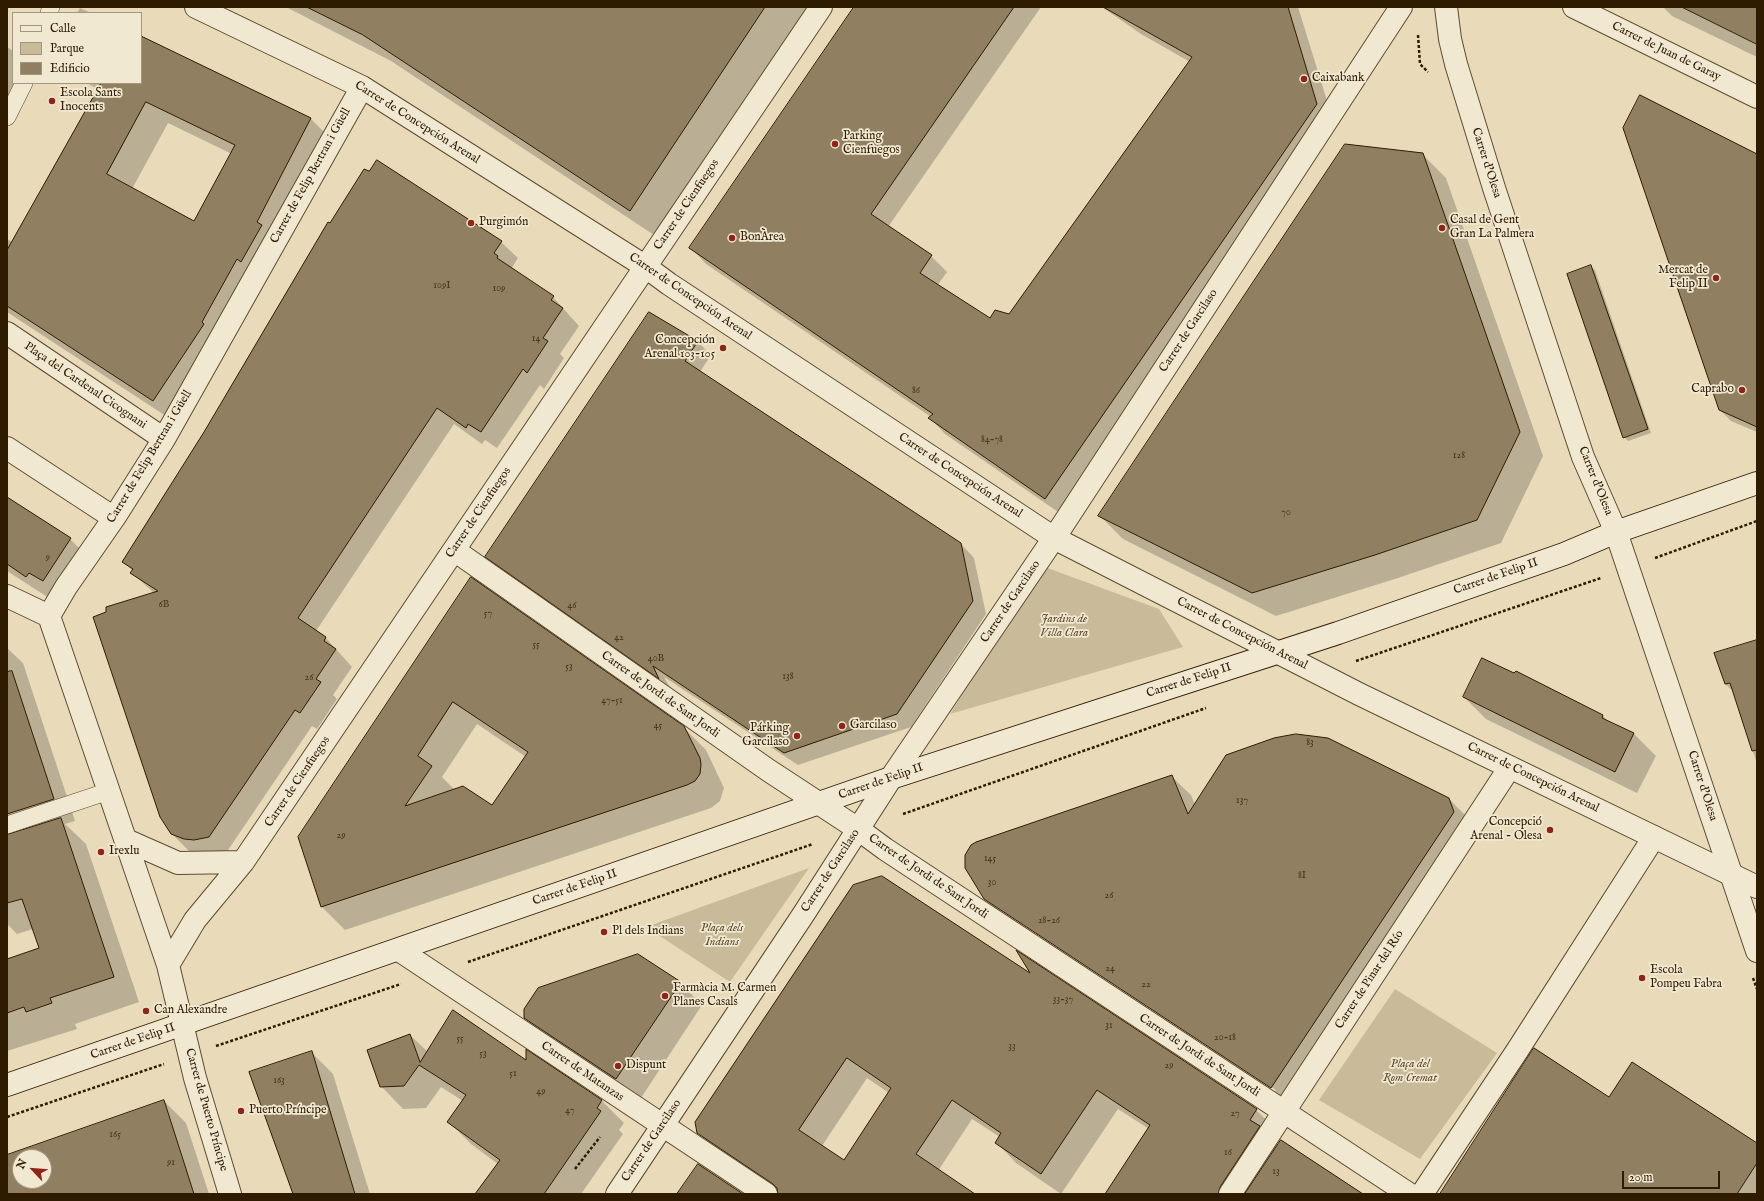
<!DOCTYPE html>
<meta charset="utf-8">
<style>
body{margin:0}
#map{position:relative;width:1764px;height:1201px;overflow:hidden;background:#e9dbba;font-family:"IM FELL English",serif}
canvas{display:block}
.frame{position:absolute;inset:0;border:8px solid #2f1c00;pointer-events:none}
.legend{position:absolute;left:12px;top:12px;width:130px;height:72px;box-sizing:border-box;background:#f1e8d2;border:1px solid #a3967e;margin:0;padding:5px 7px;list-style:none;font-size:12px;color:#2f1c00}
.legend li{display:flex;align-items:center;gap:8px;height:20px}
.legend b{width:20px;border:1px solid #a3967e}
.north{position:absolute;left:12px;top:1149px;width:40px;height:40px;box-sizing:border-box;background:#f1e8d2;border:1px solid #a3967e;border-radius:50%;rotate:296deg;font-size:11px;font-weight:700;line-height:16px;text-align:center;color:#2f1c00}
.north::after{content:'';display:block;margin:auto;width:14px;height:18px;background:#8f2418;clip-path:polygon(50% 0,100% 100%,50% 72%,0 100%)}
.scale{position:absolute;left:1622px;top:1171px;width:98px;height:18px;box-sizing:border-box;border:2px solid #2f1c00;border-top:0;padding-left:5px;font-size:12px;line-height:14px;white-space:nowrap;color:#2f1c00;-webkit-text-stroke:3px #f1e8d2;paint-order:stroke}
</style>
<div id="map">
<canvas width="1764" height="1201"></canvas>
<div class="frame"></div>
<ul class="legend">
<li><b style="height:5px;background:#f1e8d2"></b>Calle</li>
<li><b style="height:11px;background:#c9bb9a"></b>Parque</li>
<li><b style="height:11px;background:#907f61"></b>Edificio</li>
</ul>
<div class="north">N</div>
<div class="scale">20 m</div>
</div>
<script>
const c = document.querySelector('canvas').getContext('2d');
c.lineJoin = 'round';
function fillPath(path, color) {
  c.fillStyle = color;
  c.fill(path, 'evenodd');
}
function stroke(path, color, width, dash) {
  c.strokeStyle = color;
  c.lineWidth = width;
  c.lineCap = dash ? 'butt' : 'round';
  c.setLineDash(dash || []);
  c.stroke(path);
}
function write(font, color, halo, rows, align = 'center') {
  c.font = font + ' "IM FELL English",serif';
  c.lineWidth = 3.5;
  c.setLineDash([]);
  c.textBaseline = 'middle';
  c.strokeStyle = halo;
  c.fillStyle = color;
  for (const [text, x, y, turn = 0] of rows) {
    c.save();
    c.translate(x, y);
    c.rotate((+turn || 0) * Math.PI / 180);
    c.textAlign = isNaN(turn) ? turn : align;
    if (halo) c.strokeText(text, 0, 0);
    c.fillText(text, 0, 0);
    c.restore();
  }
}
fillPath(new Path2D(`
 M 1045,567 L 1159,609 L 1183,647 L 950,714 L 1022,598 Z
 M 809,868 L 730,982 L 646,927 Z
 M 1395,989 L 1497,1053 L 1420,1159 L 1319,1100 Z`), '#c9bb9a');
fillPath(new Path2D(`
 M 286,7 L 810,7 L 657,237 L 391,61 Z
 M 855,7 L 1041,7 L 888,227 L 931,256 L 947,272 L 937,286 L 990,320 L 1009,315 L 1190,62 L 1141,34 L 1102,7 L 1298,7 L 1333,120 L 1061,514 L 945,434 L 930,418 L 931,417 L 706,264 L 691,248 Z
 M 1663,7 L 1757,7 L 1757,57 L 1672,16 Z
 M 80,8 L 91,13 L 77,13 Z
 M 141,37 L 311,119 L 332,140 L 175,422 L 7,312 L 7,239 L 12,242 L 99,90 L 87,83 L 141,83 ZM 168,123 L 232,154 L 194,223 L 132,189 Z
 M 7,47 L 13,51 L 13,83 L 31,83 L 7,126 Z
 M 1640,97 L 1757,154 L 1757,432 L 1731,421 L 1720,410 Z
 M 1422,154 L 1446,178 L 1543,456 L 1501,543 L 1398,578 L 1276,616 L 1123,539 L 1100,516 Z
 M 501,242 L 518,258 L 511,269 L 553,297 L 579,326 L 560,354 L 564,358 L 544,389 L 540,385 L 497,448 L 485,440 L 482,444 L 454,424 L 316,631 L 326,638 L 352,667 L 333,695 L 337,699 L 317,729 L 312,726 L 226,853 L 208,856 L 189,851 L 172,834 L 154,593 L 132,573 L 133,571 L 123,562 Z
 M 1591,267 L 1595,270 L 1651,433 L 1628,441 L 1624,437 Z
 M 649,313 L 698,342 L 711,355 L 700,372 L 961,544 L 974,558 L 986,614 L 911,727 L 798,765 L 664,677 L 671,689 L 500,570 L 486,556 Z
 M 7,498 L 70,539 L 92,561 L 49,598 L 7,571 Z
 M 471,579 L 683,727 L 706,750 L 724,788 L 720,801 L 711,808 L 345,930 L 322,907 L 299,837 ZM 477,724 L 526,757 L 492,807 L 455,790 L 442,777 Z
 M 1757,641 L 1757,764 L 1734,692 L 1725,684 Z
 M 7,648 L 23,663 L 75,821 L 65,824 L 86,844 L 139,1002 L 75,1024 L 77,1029 L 7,1051 L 7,960 L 40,949 L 33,929 L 17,934 L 7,924 L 7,853 L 25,831 L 8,814 L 7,810 Z
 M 1464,697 L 1602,715 L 1609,722 L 1634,734 L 1656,756 L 1637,793 L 1486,719 Z
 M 1171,776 L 1191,795 L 1195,805 L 1448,798 L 1468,818 L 1291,1107 L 1005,919 L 985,899 L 966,867 L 965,860 L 968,850 ZM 996,906 L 1276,1090 L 1275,1092 L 996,908 Z
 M 1033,976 L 1256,1110 L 1277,1130 L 1271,1139 L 1278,1146 L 1361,1194 L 1106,1194 L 1149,1129 L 1118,1109 L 1061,1194 L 1016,1163 L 996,1142 L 1000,1137 L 972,1119 L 938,1171 L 974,1194 L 779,1194 L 719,1153 L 698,1132 L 696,1122 ZM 867,1078 L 889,1093 L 845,1161 L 822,1146 Z
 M 680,983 L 702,1005 L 639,1101 L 548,1040 L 525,1018 Z
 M 410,1035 L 428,1052 L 527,1062 L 527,1051 L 602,1101 L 624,1123 L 619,1130 L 623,1134 L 581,1194 L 476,1194 L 498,1164 L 471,1144 L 449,1122 L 463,1101 L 441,1087 L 426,1108 L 403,1109 L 381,1086 Z
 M 311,1052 L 333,1074 L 370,1194 L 294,1194 Z
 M 1610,1098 L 1757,1144 L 1757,1194 L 1446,1194 Z
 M 164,1101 L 186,1123 L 209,1194 L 7,1194 L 7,1156 ZM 20,1157 L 44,1157 L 44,1181 L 20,1181 Z`), '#0003');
const building = new Path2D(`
 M 307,7 L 765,7 L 630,211 L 363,35 Z
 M 854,7 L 1014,7 L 871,214 L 932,255 L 920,273 L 990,318 L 995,310 L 1009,314 L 1192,57 L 1103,7 L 1288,7 L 1317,104 L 1045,499 L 928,418 L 933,414 L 689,248 Z
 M 1682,7 L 1757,7 L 1757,44 Z
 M 141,36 L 311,118 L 257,222 L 262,225 L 241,262 L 237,259 L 202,322 L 204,324 L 153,401 L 7,306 L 7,250 L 101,83 L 141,83 ZM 146,102 L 235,145 L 194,221 L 107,174 Z
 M 1640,95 L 1757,154 L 1757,427 L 1719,410 L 1623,128 Z
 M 1345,144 L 1423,153 L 1520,432 L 1477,520 L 1375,555 L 1252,593 L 1098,516 Z
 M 377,160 L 502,241 L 494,253 L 498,256 L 497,258 L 554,296 L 551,300 L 563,308 L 543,338 L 548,341 L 527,373 L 523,369 L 481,432 L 468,424 L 466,428 L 437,408 L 298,618 L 326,637 L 324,641 L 336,649 L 316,679 L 321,682 L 300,713 L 295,710 L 209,837 L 194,840 L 184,839 L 171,834 L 160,817 L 93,617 L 106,612 L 106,607 L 158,591 L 130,573 L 133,569 L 122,562 L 204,432 L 328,222 L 330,223 L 364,169 L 369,171 Z
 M 1591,265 L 1648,429 L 1623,438 L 1567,274 Z
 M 649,312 L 698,341 L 685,361 L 961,543 L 973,601 L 897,714 L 784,753 L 653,666 L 659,679 L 485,557 Z
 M 7,497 L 71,538 L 43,581 L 29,573 L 26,577 L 7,564 Z
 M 471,577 L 684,726 L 700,758 L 701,764 L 700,774 L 695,781 L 687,785 L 321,907 L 298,837 ZM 453,702 L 528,752 L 492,805 L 463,786 L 405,806 L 432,766 L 418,756 Z
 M 1757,640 L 1757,750 L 1752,751 L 1730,683 L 1725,684 L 1714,653 Z
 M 1482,658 L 1514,673 L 1516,671 L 1603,715 L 1602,718 L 1634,733 L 1615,772 L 1463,697 Z
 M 12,671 L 54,799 L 7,814 L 7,672 Z
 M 1296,734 L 1328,738 L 1449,798 L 1454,812 L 1271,1088 L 984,899 L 965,868 L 965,855 L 971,845 L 976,842 L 1172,775 L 1188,814 L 1226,755 L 1274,738 Z
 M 61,818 L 114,977 L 50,998 L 52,1003 L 26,1012 L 24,1007 L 7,1013 L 7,959 L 39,948 L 22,899 L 7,903 L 7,835 Z
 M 882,876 L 1030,973 L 1016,950 L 1257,1109 L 1250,1120 L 1260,1126 L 1220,1187 L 1218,1194 L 1105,1194 L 1150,1125 L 1097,1090 L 1041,1174 L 995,1143 L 1001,1133 L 952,1100 L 916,1154 L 975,1194 L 778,1194 L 777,1188 L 773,1184 L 697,1133 L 695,1122 L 853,885 ZM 847,1058 L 891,1088 L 844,1160 L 799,1130 Z
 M 638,954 L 681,982 L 616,1079 L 524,1018 L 524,1009 L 538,988 Z
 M 453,1010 L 526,1060 L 526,1049 L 602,1100 L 597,1108 L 601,1111 L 544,1194 L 475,1194 L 500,1160 L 447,1122 L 466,1095 L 419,1065 L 404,1086 L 380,1087 L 367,1050 L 410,1034 L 420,1062 Z
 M 1534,1048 L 1609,1097 L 1632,1062 L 1757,1143 L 1757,1163 L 1737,1194 L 1440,1194 Z
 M 312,1051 L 355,1194 L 293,1194 L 249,1072 Z
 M 164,1100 L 194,1194 L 7,1194 L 7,1155 ZM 20,1157 L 44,1157 L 44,1181 L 20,1181 Z
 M 1281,1140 L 1363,1194 L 1245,1194 Z
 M 698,1164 L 743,1194 L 677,1194 Z`);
fillPath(building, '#907f61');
stroke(building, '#2f1c00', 1);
const service = new Path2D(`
 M 49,13 L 51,7
 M 7,117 L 24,83
 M 7,825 L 109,791`);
const pedestrian = new Path2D(`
 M 1422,1194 L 1517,1051 L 1654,837`);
const minor = new Path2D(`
 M 196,7 L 362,87 L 646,267 L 669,284 L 1054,538 L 1359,694 L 1757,887
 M 1574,7 L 1757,97
 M 7,333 L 164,439
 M 7,448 L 114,518
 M 454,550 L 768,770 L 858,829 L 885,849 L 1409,1194
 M 7,596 L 49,616
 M 126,840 L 178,863 L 243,862
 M 399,950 L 766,1194
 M 168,965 L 195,920 L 243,862 L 821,7
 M 230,1194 L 195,1078 L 168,965 L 49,616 L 66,587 L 114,518 L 164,439 L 362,87
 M 617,1194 L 803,915 L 891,778 L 1062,526 L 1401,7
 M 1230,1194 L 1510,767`);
const tertiary = new Path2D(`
 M 1446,7 L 1450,39 L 1456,64 L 1494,188 L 1583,457 L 1616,532 L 1757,951`);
const secondary = new Path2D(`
 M 7,1085 L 891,778 L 1338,633 L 1564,554 L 1616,532 L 1757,483`);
stroke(service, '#5e4c2e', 18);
stroke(pedestrian, '#5e4c2e', 24);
stroke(minor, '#5e4c2e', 24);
stroke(tertiary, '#5e4c2e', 24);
stroke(secondary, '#2f1c00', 24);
stroke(new Path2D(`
 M 1418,35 L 1420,64 L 1428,72
 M 1655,558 L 1757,521
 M 1356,661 L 1601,578
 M 903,814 L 1206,708
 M 468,962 L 813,844
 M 1753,978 L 1757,989
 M 216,1046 L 401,984
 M 7,1117 L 164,1064
 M 575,1169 L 600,1137`), '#2f1c00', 2.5, [3, 2]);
stroke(service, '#f1e8d2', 17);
stroke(pedestrian, '#f1e8d2', 22);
stroke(minor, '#f1e8d2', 22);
stroke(tertiary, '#f1e8d2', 22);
stroke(secondary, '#f1e8d2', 22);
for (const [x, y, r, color] of [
 [1304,79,4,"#8f2418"],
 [52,101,4,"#8f2418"],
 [835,144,4,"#8f2418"],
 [471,223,4,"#8f2418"],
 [1442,228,4,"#8f2418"],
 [732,238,4,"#8f2418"],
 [1716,278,4,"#8f2418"],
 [723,348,4,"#8f2418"],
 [1742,390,4,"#8f2418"],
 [842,726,4,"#8f2418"],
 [797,736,4,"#8f2418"],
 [1550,830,4,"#8f2418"],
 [101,852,4,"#8f2418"],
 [604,932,4,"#8f2418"],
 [1642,978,4,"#8f2418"],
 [665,996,4,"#8f2418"],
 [146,1011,4,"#8f2418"],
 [618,1066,4,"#8f2418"],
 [241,1111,4,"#8f2418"]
]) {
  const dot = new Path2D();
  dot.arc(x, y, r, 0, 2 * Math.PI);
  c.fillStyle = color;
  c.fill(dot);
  stroke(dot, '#f1e8d2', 1.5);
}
write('10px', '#473518', null, [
 ["109I",442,286],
 ["109",499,289],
 ["14",536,339],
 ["86",916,391],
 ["84-78",992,440],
 ["128",1459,456],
 ["70",1286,513],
 ["9",48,558],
 ["6B",164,605],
 ["46",572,606],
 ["57",488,614],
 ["42",619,638],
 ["55",536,645],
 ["40B",656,659],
 ["53",569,667],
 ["138",788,677],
 ["26",309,678],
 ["47-51",612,701],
 ["45",658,726],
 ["83",1310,743],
 ["137",1242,801],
 ["29",341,836],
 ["145",990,859],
 ["8I",1302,876],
 ["30",992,883],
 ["26",1109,896],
 ["28-26",1049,921],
 ["24",1110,969],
 ["22",1146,985],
 ["33-37",1063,1000],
 ["31",1109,1026],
 ["20-18",1225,1038],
 ["55",460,1039],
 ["33",1012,1047],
 ["53",483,1054],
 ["29",1169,1066],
 ["51",513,1074],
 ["163",279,1081],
 ["49",541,1092],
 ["47",570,1111],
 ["27",1235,1114],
 ["165",115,1135],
 ["16",1228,1153],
 ["91",171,1163],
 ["13",1276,1172]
]);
write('12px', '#2f1c00', '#f1e8d2', [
 ["Carrer de Juan de Garay",1666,52,26],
 ["Carrer de Concepción Arenal",417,123,32],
 ["Carrer d'Olesa",1486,163,72],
 ["Carrer de Felip Bertran i Güell",311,176,-61],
 ["Carrer de Cienfuegos",687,205,-56],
 ["Carrer de Concepción Arenal",690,297,34],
 ["Carrer de Garcilaso",1189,331,-57],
 ["Plaça del Cardenal Cicognani",85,386,34],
 ["Carrer de Felip Bertran i Güell",150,457,-59],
 ["Carrer de Concepción Arenal",960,476,33],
 ["Carrer d'Olesa",1595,481,68],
 ["Carrer de Cienfuegos",479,513,-56],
 ["Carrer de Felip II",1496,577,-19],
 ["Carrer de Garcilaso",1011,602,-56],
 ["Carrer de Concepción Arenal",1242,634,27],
 ["Carrer de Felip II",1189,681,-18],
 ["Carrer de Jordi de Sant Jordi",660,695,35],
 ["Carrer de Concepción Arenal",1533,778,26],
 ["Carrer de Cienfuegos",298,782,-56],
 ["Carrer de Felip II",881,782,-19],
 ["Carrer d'Olesa",1702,786,72],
 ["Carrer de Garcilaso",831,871,-57],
 ["Carrer de Jordi de Sant Jordi",928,877,34],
 ["Carrer de Felip II",575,888,-19],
 ["Carrer de Pinar del Río",1370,980,-57],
 ["Carrer de Felip II",133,1042,-19],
 ["Carrer de Jordi de Sant Jordi",1199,1056,33],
 ["Carrer de Matanzas",582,1072,34],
 ["Carrer de Puerto Príncipe",206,1110,74],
 ["Carrer de Garcilaso",652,1141,-56]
]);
write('12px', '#2f1c00', '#f1e8d2', [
 ["Caixabank",1312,79],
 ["Escola Sants",60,94],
 ["Inocents",60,108],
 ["Parking",843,137],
 ["Cienfuegos",843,151],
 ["Casal de Gent",1450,221],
 ["Gran La Palmera",1450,235],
 ["Purgimón",479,223],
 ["BonÀrea",740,238],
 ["Mercat de",1708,271,"right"],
 ["Felip II",1708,285,"right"],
 ["Concepción",715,341,"right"],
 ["Arenal 103-105",715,355,"right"],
 ["Caprabo",1734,390,"right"],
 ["Garcilaso",850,726],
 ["Párking",789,729,"right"],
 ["Garcilaso",789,743,"right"],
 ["Concepció",1542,823,"right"],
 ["Arenal - Olesa",1542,837,"right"],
 ["Irexlu",109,852],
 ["Pl dels Indians",612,932],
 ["Escola",1650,971],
 ["Pompeu Fabra",1650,985],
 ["Farmàcia M. Carmen",673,989],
 ["Planes Casals",673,1003],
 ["Can Alexandre",154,1011],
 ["Dispunt",626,1066],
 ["Puerto Príncipe",249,1111]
], 'left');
write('italic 12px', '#5d4c2e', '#f1e8d2', [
 ["Jardins de",1064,620],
 ["Villa Clara",1064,634],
 ["Plaça dels",722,929],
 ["Indians",722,943],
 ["Plaça del",1410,1065],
 ["Rom Cremat",1410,1079]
]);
</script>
